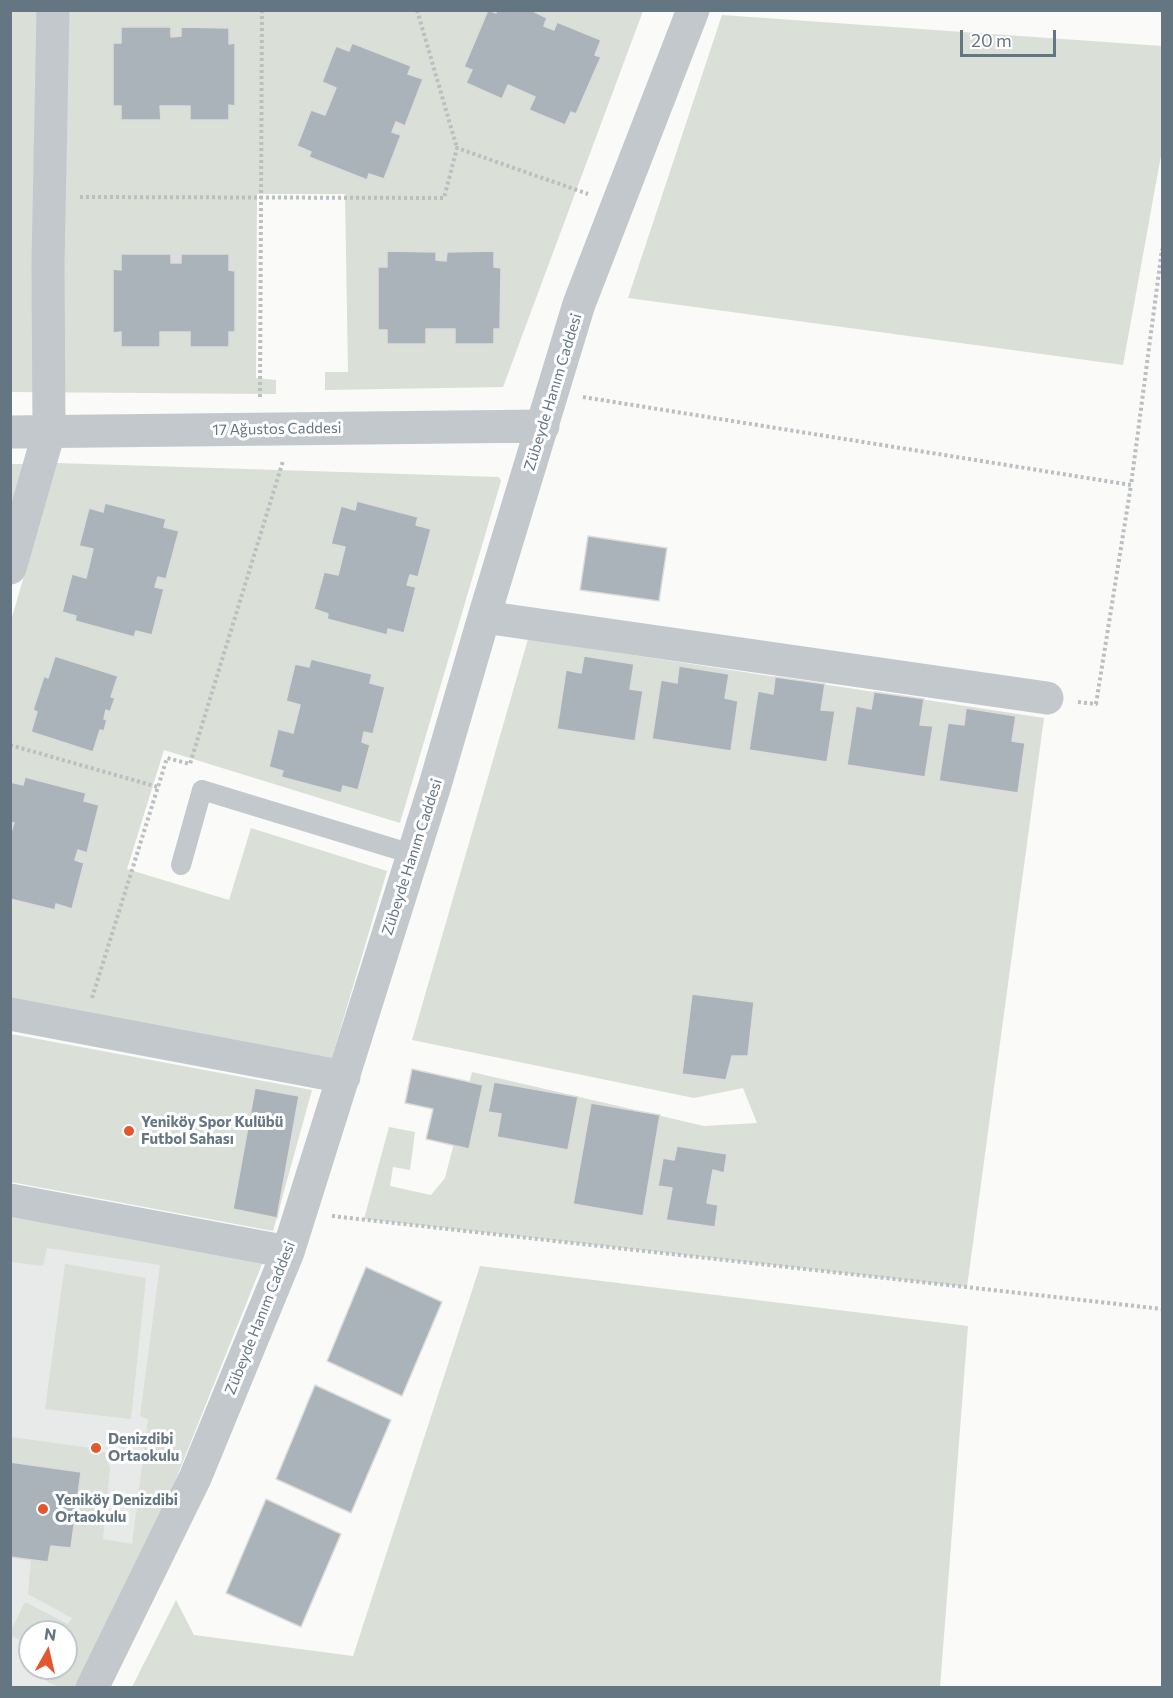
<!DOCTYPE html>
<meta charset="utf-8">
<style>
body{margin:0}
#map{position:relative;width:1173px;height:1698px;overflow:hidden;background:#fafaf8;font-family:Commissioner,sans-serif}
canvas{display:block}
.frame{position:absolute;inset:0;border:12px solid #657683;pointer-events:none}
.north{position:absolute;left:18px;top:1620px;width:60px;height:60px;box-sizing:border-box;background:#fff;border:2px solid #c1c8cd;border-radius:50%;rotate:8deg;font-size:16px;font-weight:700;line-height:24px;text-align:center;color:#657683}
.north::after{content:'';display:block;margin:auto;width:21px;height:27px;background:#e4572e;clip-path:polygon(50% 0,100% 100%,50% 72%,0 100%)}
.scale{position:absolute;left:960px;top:30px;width:96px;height:27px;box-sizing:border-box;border:3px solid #657683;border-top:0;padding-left:8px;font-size:18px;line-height:21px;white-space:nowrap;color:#657683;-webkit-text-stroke:4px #fff;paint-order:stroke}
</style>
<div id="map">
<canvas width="1173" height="1698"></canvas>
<div class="frame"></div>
<div class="north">N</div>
<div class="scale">20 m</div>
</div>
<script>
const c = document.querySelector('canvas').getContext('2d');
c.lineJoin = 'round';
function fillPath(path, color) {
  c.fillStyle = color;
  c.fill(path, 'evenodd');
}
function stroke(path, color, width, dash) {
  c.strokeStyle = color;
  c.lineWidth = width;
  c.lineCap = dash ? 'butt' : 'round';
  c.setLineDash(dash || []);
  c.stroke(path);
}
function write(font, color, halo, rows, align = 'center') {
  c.font = font + ' Commissioner,sans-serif';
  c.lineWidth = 6;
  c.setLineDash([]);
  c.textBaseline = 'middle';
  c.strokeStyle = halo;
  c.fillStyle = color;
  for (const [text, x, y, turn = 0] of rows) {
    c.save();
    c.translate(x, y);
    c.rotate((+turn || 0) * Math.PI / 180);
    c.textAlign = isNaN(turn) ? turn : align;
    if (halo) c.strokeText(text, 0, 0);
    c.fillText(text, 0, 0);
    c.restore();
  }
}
fillPath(new Path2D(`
 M 10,1217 L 262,1264 L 161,1516 L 77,1687 L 11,1687 ZM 30,1632 L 66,1632 L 66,1668 L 30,1668 Z`), '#e8e9e9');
fillPath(new Path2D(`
 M 11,11 L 643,11 L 503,387 L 325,390 L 325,372 L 348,372 L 345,194 L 257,194 L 256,378 L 276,380 L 276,394 L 11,392 Z
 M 722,15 L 1162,46 L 1162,150 L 1123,365 L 628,298 Z
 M 57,463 L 499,477 L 501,481 L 400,823 L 164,750 L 127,869 L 229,900 L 251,828 L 387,871 L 331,1061 L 11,1001 L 10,624 Z
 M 11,464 L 30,464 L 11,530 Z
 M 528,639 L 1044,718 L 967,1287 L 364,1219 L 389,1127 L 415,1132 L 410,1170 L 393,1167 L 390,1186 L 431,1195 L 445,1178 L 472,1072 L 704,1126 L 757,1123 L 743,1088 L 694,1098 L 412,1040 Z
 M 11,1034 L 312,1090 L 273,1231 L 11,1182 Z
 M 11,1217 L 262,1264 L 161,1516 L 77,1687 C 64,1687 51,1688 42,1676 L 46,1668 L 66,1668 L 66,1632 L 30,1632 L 30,1645 L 11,1636 L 10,1632 L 25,1602 L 68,1624 L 72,1618 L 28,1594 L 31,1560 L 48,1562 L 51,1546 L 71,1548 L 81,1473 L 11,1462 L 11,1437 L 98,1449 L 105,1453 L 110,1468 L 103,1539 L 132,1544 L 148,1419 L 140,1416 L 160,1265 L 47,1248 L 43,1266 L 11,1262 Z
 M 65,1264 L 146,1278 L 131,1419 L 45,1409 Z
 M 480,1266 L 968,1326 L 940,1687 L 132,1687 L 176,1600 L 194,1635 L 353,1656 Z`), '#dadfd7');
const building = new Path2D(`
 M 488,10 L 496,13 L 497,10 L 531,10 L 547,18 L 544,26 L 554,30 L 557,22 L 601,40 L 595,55 L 601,57 L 576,114 L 571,112 L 565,125 L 529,110 L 535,97 L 508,85 L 502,99 L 466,83 L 472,70 L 464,67 Z
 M 121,27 L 171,27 L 171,37 L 181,36 L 181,27 L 229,28 L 229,44 L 235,43 L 235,106 L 229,105 L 229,120 L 190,120 L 190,106 L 160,106 L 161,120 L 121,120 L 121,106 L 113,106 L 113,43 L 121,43 Z
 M 352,43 L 411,66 L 408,74 L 423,79 L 405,126 L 396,122 L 392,132 L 401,135 L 384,179 L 369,174 L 367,180 L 309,157 L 311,152 L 297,146 L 311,110 L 325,115 L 336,88 L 322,82 L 336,46 L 349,51 Z
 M 387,251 L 436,252 L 436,260 L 446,261 L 447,252 L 494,251 L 494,267 L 501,268 L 500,329 L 494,329 L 494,344 L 455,344 L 455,329 L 426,329 L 426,344 L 387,344 L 387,330 L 378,330 L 378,267 L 387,267 Z
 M 121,254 L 171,254 L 171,263 L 181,263 L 181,254 L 229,254 L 229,270 L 235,271 L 235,332 L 229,332 L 229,347 L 190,347 L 190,332 L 160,332 L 160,347 L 121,347 L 121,332 L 113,333 L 113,269 L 121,270 Z
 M 357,501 L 418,517 L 416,525 L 431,529 L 418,577 L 410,575 L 407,585 L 416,587 L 404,633 L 388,629 L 387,635 L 327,619 L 328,614 L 314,609 L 324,572 L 338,575 L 345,547 L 331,544 L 341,506 L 355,510 Z
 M 105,503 L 166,519 L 164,527 L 179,531 L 166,579 L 158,577 L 155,587 L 164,589 L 152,635 L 136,631 L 134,637 L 75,621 L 76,616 L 62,612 L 72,574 L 86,578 L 93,549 L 79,546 L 89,508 L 103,512 Z
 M 588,536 L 667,548 L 659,601 L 580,590 Z
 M 55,656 L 118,676 L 111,697 L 115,698 L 110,712 L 106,710 L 104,719 L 107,720 L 104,731 L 100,730 L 93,752 L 31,732 L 37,712 L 33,710 L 44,676 L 48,678 Z
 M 584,656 L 634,664 L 630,689 L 643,691 L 635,741 L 557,729 L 566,670 L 581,673 Z
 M 311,659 L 372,674 L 370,683 L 385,687 L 373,734 L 364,732 L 362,742 L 370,745 L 358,790 L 343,786 L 341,793 L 281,777 L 283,771 L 269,767 L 278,729 L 293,733 L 300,705 L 286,701 L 295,664 L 309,667 Z
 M 679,666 L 729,674 L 725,698 L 738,701 L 731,751 L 652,739 L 661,680 L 677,683 Z
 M 775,677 L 825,684 L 821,710 L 835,711 L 827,762 L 749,750 L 758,691 L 773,694 Z
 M 874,692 L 924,699 L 920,725 L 933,726 L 925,777 L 847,765 L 856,706 L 871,709 Z
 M 966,708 L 1016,716 L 1012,741 L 1025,743 L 1018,793 L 939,781 L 948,723 L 964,725 Z
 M 25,777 L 86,793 L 84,801 L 99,805 L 87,853 L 78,850 L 75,860 L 84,863 L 72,909 L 56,904 L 55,910 L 10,899 L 10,835 L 14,823 L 10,822 L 10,782 L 23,785 Z
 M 692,994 L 754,1002 L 748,1056 L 732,1056 L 726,1080 L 682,1074 Z
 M 412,1069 L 483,1085 L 469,1149 L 426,1139 L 433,1109 L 405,1103 Z
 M 494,1082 L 578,1097 L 568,1150 L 497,1137 L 501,1114 L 488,1112 Z
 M 255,1088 L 299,1096 L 277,1218 L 233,1209 Z
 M 591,1103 L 660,1115 L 643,1216 L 573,1204 Z
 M 677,1146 L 727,1154 L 724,1173 L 713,1170 L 707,1203 L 718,1205 L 715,1227 L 666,1220 L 672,1188 L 658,1186 L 663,1158 L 674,1160 Z
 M 366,1267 L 442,1302 L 402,1396 L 327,1361 Z
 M 315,1385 L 391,1420 L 351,1513 L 276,1479 Z
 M 10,1462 L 81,1472 L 71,1548 L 51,1546 L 48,1562 L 10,1557 Z
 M 266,1499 L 341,1534 L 301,1627 L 226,1593 Z`);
fillPath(building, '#aab3b9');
stroke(building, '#dcdcda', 1.5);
stroke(new Path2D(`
 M 417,10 L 457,148
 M 80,197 L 444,198 L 457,148 L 588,194
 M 260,397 L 262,10
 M 583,397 L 1131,485 L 1162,249
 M 1078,702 L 1096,704 L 1131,485
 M 10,745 L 158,787
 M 92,998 L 167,758 L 190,764 L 283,461
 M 332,1216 L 1162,1309`), '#bbbfc2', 4, [3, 3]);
stroke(new Path2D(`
 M 181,865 L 202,790 L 412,854`), '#c3c8cc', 20);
stroke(new Path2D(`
 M 10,432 L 543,426
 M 10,568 L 49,432 L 48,264 L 53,10
 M 484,617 L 1047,698
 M 10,1014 L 344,1077
 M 10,1200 L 288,1252
 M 92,1688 L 195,1478 L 288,1252 L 435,785 L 484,617 L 579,304 L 693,10`), '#c3c8cc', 33);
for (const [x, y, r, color] of [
 [129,1131,6,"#e4572e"],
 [96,1448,6,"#e4572e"],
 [43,1509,6,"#e4572e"]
]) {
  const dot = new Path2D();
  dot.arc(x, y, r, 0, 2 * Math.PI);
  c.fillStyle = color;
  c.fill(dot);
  stroke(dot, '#fff', 2);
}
write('15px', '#657683', '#fff', [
 ["Zübeyde Hanım Caddesi",553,392,-73],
 ["17 Ağustos Caddesi",277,429,-1],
 ["Zübeyde Hanım Caddesi",412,857,-72],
 ["Zübeyde Hanım Caddesi",260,1318,-68]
]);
write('bold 15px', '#657683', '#fff', [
 ["Yeniköy Spor Kulübü",141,1122],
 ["Futbol Sahası",141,1139],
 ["Denizdibi",108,1439],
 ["Ortaokulu",108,1456],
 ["Yeniköy Denizdibi",55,1500],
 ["Ortaokulu",55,1517]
], 'left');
</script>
